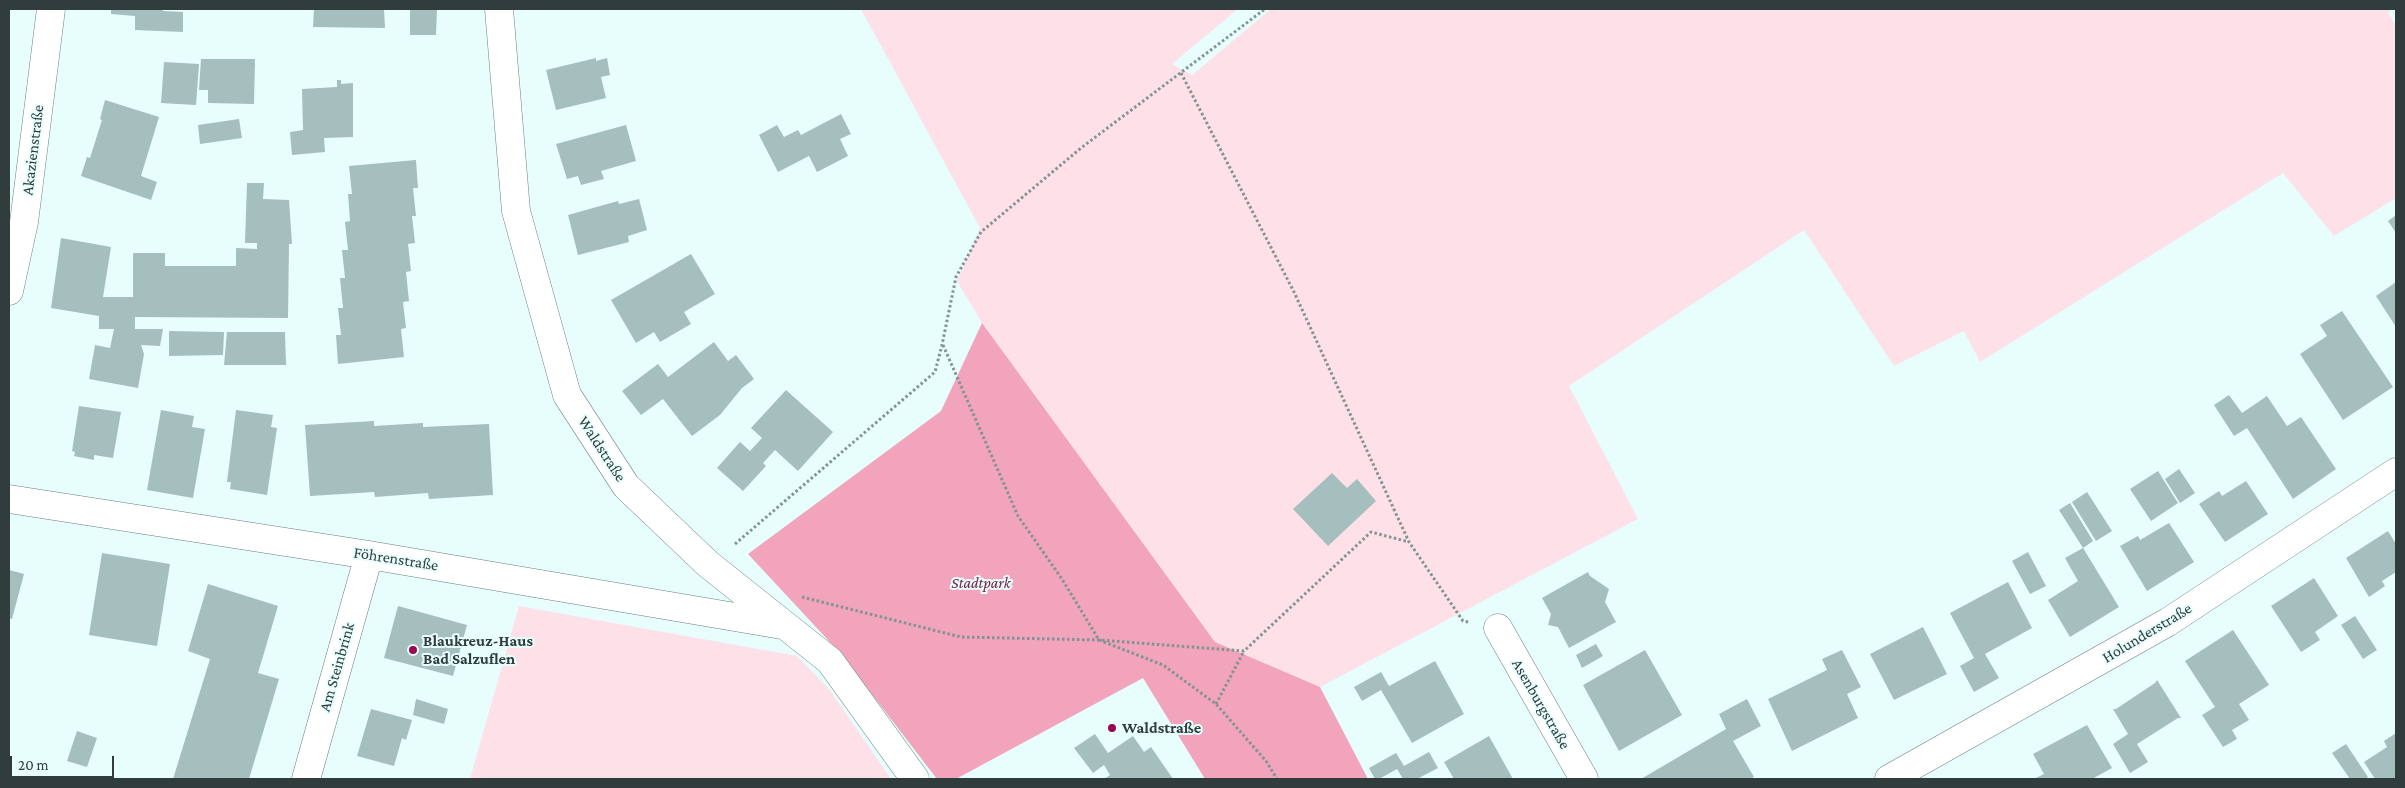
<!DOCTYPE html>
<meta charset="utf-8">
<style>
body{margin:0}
#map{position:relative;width:2405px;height:788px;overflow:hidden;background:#e7fefd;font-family:"Crimson Pro",serif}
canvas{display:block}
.frame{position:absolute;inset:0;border:10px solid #313c3c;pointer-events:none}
.scale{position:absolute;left:10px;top:756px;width:104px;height:22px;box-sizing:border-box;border:2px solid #313c3c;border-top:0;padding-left:6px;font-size:15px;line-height:18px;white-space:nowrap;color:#313c3c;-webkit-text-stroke:4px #e7fefd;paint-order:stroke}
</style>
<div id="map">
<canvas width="2405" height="788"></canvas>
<div class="frame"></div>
<div class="scale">20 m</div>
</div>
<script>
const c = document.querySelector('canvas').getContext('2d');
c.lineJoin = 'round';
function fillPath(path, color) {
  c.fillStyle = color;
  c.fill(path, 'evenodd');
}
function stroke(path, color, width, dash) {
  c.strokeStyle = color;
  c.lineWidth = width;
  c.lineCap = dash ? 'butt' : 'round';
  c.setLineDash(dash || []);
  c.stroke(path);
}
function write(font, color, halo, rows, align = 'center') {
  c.font = font + ' "Crimson Pro",serif';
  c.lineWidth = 4;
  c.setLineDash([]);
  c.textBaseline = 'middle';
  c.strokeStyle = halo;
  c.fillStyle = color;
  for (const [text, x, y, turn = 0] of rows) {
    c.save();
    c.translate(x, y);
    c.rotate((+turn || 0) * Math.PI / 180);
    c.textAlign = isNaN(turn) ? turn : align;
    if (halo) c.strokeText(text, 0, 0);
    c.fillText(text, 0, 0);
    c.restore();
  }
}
fillPath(new Path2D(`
 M 861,9 L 1238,9 L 1172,64 L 1192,75 L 1271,9 L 2392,9 L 2388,13 L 2396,26 L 2396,198 L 2334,236 L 2283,173 L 1980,362 L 1964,331 L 1894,366 L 1804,230 L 1569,386 L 1638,519 L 1320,687 L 1215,642 L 982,323 L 957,281 L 980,228 Z
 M 519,606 L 797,656 L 830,690 L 891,779 L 470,779 Z`), '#fde0e8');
fillPath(new Path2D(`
 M 982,323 L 1215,642 L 1320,687 L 1368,779 L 1205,779 L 1143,678 L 956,779 L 937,779 L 841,654 L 748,554 L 941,411 Z`), '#f1a4bc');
fillPath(new Path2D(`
 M 111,9 L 163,9 L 163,11 L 183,12 L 183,32 L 135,30 L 135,16 L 111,14 Z
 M 314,9 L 384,9 L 385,28 L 313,27 Z
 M 410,9 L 437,9 L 436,35 L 410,35 Z
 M 596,58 L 596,61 L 607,58 L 610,75 L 601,77 L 606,98 L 556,110 L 546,70 Z
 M 201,59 L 255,59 L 254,104 L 208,103 L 208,90 L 199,90 Z
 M 164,62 L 199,64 L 196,105 L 161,103 Z
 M 337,80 L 341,80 L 341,84 L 353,83 L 353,137 L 324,138 L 325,152 L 292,155 L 290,132 L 303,130 L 302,89 L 337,87 Z
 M 105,100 L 159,117 L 141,176 L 157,182 L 151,200 L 81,176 L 87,157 L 90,158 L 102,120 L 100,119 Z
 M 841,114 L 851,134 L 840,139 L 848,156 L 817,172 L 809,156 L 778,172 L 759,135 L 777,125 L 784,137 L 798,130 L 801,135 Z
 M 239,119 L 242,138 L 200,144 L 198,125 Z
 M 626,125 L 636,161 L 601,171 L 604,179 L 581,185 L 578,176 L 567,179 L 556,144 Z
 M 416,160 L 418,188 L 413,188 L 416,216 L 412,216 L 415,243 L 408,244 L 411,271 L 406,272 L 409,301 L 403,302 L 406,328 L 401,329 L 404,357 L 338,364 L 336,335 L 341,335 L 338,308 L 343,308 L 340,278 L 345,278 L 342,250 L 348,250 L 345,222 L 350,221 L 348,194 L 352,194 L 349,166 Z
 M 247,183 L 264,183 L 263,199 L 289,200 L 292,244 L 289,244 L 288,318 L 135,317 L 135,329 L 163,329 L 160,346 L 141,345 L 144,354 L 138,388 L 89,379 L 95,345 L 110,348 L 114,329 L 99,329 L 99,316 L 51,308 L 61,238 L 111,247 L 103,297 L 133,297 L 133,253 L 165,253 L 165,266 L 236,266 L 236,248 L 257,249 L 257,243 L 245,243 Z
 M 639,199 L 647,230 L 628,236 L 629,242 L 578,255 L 568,215 L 618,201 L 619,204 Z
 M 2396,215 L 2396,233 L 2388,221 Z
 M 691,254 L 715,294 L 684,312 L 691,324 L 660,342 L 654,332 L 636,343 L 611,300 Z
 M 2396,282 L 2396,327 L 2376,296 Z
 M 2342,311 L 2393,387 L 2343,420 L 2300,354 L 2327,336 L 2320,325 Z
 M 169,331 L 224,332 L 223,355 L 169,356 Z
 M 227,332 L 285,332 L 286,365 L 224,365 Z
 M 714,342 L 728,361 L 736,355 L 754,379 L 742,388 L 720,415 L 692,436 L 663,399 L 641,415 L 622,391 L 658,364 L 668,377 Z
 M 786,390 L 833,432 L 798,471 L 775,450 L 763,463 L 766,466 L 743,491 L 717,468 L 740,442 L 750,451 L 762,438 L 751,428 Z
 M 2229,395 L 2242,413 L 2267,396 L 2287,426 L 2301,417 L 2336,469 L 2293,499 L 2247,428 L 2234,436 L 2214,405 Z
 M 79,406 L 121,412 L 113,458 L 94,455 L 94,460 L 74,456 L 75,452 L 72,451 Z
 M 161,410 L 194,416 L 192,427 L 205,429 L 193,498 L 147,490 Z
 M 236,410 L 273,415 L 271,427 L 277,428 L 267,495 L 230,489 L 231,482 L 227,482 Z
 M 374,421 L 374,426 L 423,423 L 423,427 L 489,424 L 493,495 L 429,499 L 428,493 L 375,497 L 374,492 L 310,496 L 305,425 Z
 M 2179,469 L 2195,493 L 2180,503 L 2165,479 Z
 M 2158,471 L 2178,503 L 2151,521 L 2130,489 Z
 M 1332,473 L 1347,488 L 1357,479 L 1376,501 L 1328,546 L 1293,509 Z
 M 2246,481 L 2268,514 L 2225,542 L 2199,504 L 2219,491 L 2222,496 Z
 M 2087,492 L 2112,531 L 2096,541 L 2072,502 Z
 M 2070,503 L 2093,541 L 2083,548 L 2059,510 Z
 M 2169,523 L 2194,562 L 2147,591 L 2120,546 L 2138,536 L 2140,540 Z
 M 2388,531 L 2396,544 L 2396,572 L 2382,581 L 2385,586 L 2369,597 L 2346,558 Z
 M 2083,548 L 2119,607 L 2070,637 L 2048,600 L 2078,581 L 2065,558 Z
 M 2028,552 L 2046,586 L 2030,594 L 2012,561 Z
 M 102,553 L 170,564 L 157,646 L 89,635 Z
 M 9,570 L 24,574 L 12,619 L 9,618 Z
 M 1588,572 L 1590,576 L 1609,589 L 1605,602 L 1616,622 L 1569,648 L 1558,627 L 1548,625 L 1551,614 L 1542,598 Z
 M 2314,578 L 2338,616 L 2315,632 L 2320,640 L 2301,652 L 2271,606 Z
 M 2008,582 L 2032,628 L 1985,654 L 1999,678 L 1974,692 L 1960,666 L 1974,658 L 1950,613 Z
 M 208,584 L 278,606 L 258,673 L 279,679 L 249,779 L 173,779 L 210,659 L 188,651 Z
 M 398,606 L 467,625 L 453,676 L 384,658 Z
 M 2355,616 L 2377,650 L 2363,659 L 2341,625 Z
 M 1923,627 L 1947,674 L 1894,700 L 1870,654 Z
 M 2233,630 L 2269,685 L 2239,704 L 2249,720 L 2232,730 L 2237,739 L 2223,747 L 2202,715 L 2215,707 L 2185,661 Z
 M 1596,644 L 1603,656 L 1582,668 L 1576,655 Z
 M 1645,650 L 1682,715 L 1619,751 L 1583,685 Z
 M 1842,650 L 1861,687 L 1847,694 L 1858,718 L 1792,751 L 1768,699 L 1827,670 L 1822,659 Z
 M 1435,661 L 1464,714 L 1412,743 L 1381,690 L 1362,701 L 1354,687 L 1381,672 L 1389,686 Z
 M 2157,680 L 2181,718 L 2178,718 L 2137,744 L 2148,762 L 2130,773 L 2113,744 L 2128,734 L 2113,709 L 2116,709 L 2155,683 Z
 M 416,699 L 448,709 L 444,724 L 413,715 Z
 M 1747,699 L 1761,726 L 1733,741 L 1754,777 L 1750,779 L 1641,779 L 1726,729 L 1719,714 Z
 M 371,709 L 412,720 L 406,740 L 402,738 L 394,766 L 357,756 Z
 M 2087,725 L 2112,768 L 2092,779 L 2034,779 L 2044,774 L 2033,754 Z
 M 77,731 L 97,738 L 87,767 L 67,761 Z
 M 2396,733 L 2396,779 L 2375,779 L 2364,762 L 2387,747 L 2384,741 Z
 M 1095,734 L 1108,753 L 1133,736 L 1144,752 L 1151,747 L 1173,779 L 1104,779 L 1110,775 L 1104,765 L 1093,773 L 1074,748 Z
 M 1489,736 L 1513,779 L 1454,779 L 1444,762 Z
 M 2346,744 L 2368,777 L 2365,779 L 2350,779 L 2332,753 Z
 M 1429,752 L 1438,768 L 1417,779 L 1403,779 L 1397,769 L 1379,779 L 1375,779 L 1369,768 L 1396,753 L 1404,766 Z`), '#a4bfbe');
const minor = new Path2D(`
 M 499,9 L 516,211 L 567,395 L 626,486 L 708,564 L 830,661 L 915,779
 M 9,291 L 24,222 L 51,9
 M 9,499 L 369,555 L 782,625
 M 1498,628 L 1584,779
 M 306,779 L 369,555
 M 1889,779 L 2168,622 L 2396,472`);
stroke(minor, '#67807f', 29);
stroke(new Path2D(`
 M 1181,73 L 1294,292 L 1409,542 L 1463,621 L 1468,622
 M 943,345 L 1018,516 L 1062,579 L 1099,640 L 1163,665 L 1216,704 L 1266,761 L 1277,779
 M 735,544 L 935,372 L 942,345 L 956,277 L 981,232 L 1081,148 L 1265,9
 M 802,597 L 961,637 L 1099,640 L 1244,651 L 1371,532 L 1409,542
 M 1216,704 L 1244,651`), '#839393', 3, [2.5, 2.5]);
stroke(minor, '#fff', 28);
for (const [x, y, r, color] of [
 [413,650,5,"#9c0753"],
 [1112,728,5,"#9c0753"]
]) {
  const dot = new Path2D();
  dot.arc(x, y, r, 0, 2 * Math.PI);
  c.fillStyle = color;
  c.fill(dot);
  stroke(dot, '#e7fefd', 2);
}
write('16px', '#313c3c', '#e7fefd', [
 ["Akazienstraße",33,150,-83],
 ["Waldstraße",602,449,57],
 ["Föhrenstraße",396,559,9],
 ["Holunderstraße",2147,633,-31],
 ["Am Steinbrink",337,667,-74],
 ["Asenburgstraße",1541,704,60]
]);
write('italic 16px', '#792245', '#e7fefd', [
 ["Stadtpark",981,583]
]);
write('bold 16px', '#313c3c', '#e7fefd', [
 ["Blaukreuz-Haus",423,641],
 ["Bad Salzuflen",423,659],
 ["Waldstraße",1122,728]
], 'left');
</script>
